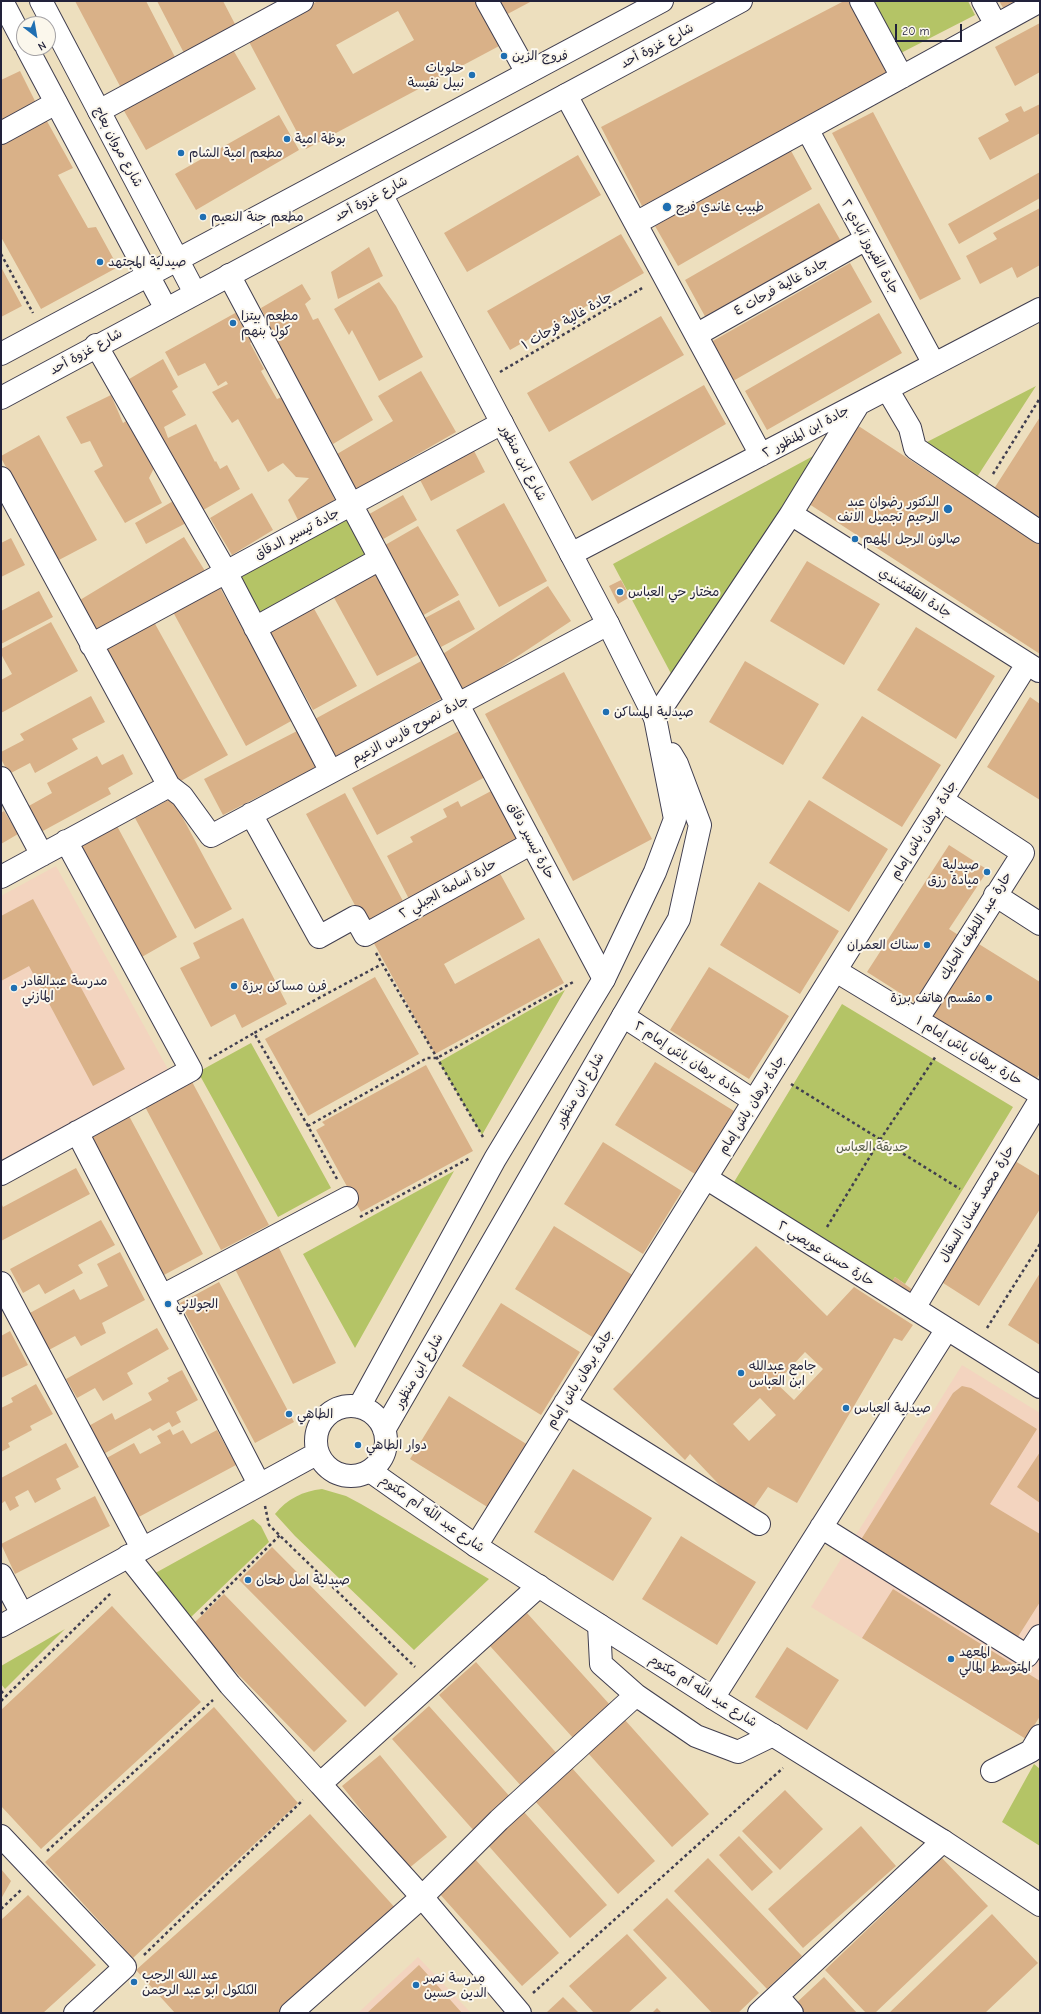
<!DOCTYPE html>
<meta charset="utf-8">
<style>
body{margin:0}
#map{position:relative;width:1041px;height:2014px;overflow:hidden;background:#eddfbe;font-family:"Comic Neue",sans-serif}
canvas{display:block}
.frame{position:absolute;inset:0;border:2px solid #22223b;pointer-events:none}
.north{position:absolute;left:16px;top:16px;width:40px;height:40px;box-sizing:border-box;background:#fbf7ec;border:1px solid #a4a2a5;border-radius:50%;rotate:149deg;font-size:11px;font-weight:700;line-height:16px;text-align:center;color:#22223b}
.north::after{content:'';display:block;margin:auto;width:14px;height:18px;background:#1f6fb2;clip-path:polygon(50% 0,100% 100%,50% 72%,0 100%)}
.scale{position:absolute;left:895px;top:24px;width:67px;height:18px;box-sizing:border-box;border:2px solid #22223b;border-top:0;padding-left:5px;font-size:12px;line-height:14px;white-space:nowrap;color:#22223b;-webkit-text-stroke:3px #fbf7ec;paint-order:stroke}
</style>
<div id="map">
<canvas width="1041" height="2014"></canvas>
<div class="frame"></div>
<div class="north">N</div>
<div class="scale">20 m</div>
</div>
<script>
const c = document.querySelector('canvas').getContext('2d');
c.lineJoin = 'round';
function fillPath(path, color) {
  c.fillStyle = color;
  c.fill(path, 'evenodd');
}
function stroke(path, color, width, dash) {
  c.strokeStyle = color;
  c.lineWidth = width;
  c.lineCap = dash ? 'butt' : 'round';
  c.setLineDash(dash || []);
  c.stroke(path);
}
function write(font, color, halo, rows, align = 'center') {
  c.font = font + ' "Comic Neue","Playpen Sans Arabic",sans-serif';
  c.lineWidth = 4;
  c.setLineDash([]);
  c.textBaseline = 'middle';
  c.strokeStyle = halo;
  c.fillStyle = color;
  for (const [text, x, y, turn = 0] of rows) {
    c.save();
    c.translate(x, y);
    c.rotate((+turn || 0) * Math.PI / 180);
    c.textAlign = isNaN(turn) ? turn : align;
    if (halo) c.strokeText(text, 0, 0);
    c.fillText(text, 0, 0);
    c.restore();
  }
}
fillPath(new Path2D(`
 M 56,866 L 170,1073 L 1,1166 L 1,896 Z
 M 962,1365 L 1040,1413 L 1040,1716 L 1026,1739 L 811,1607 Z
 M 418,1957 L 471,2013 L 358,2013 Z`), '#f3d4bf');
fillPath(new Path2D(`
 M 872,1 L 968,1 L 975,15 L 899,54 Z
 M 1036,386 L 977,477 L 925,443 Z
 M 815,455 L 676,683 L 613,564 Z
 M 351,505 L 380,559 L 255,628 L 226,572 Z
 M 565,990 L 482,1135 L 439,1062 Z
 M 842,1004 L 1013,1107 L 905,1284 L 895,1277 L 891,1283 L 731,1187 Z
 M 251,1043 L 331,1188 L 278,1217 L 198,1072 Z
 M 454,1171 L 355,1348 L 303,1254 Z
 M 322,1489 L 346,1496 L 361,1504 L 489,1579 L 414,1650 L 295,1536 L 275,1514 C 287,1499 303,1491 322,1489 Z
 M 253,1519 L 261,1526 L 269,1542 L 190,1618 L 150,1576 Z
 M 65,1629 L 5,1689 L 1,1684 L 1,1666 Z
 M 1034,1764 L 1040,1769 L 1040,1846 L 1002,1822 Z`), '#b4c466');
fillPath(new Path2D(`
 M 75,1 L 146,1 L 176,59 L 121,88 Z
 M 157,1 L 223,1 L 236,26 L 184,53 Z
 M 318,1 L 477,1 L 501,45 L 306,149 L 247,38 ZM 398,11 L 414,40 L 353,74 L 336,45 Z
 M 492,1 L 532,1 L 500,18 Z
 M 844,1 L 849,1 L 889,78 L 642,206 L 601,127 Z
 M 999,1 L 1024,1 L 1005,11 Z
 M 1040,23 L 1040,72 L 1015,86 L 995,47 Z
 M 232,48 L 256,89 L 146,150 L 123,109 Z
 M 20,71 L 39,109 L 1,129 L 1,80 Z
 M 1040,104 L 1040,133 L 990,160 L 978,138 L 1009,121 L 1005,114 L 1021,106 L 1024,112 Z
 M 873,112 L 961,279 L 920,300 L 832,133 Z
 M 43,114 L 73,168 L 58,175 L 88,228 L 96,227 L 118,267 L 41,309 L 1,237 L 1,137 Z
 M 279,115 L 299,150 L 196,210 L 175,174 Z
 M 790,149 L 812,189 L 678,266 L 655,226 Z
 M 578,155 L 601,195 L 467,272 L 444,233 Z
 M 1040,172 L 1040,198 L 959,244 L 948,224 Z
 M 819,203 L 842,243 L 707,320 L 685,280 Z
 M 1040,208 L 1040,265 L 1017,278 L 1012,267 L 980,284 L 966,256 L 997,239 L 993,233 Z
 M 621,234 L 644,273 L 510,350 L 487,311 Z
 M 369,247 L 383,276 L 338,299 L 331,272 Z
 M 850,263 L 872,302 L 733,381 L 711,342 Z
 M 1,267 L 22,306 L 1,317 Z
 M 379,282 L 396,306 L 423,357 L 379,381 L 352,330 L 349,335 L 334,309 Z
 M 302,284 L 311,299 L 305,304 L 313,320 L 318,318 L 373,420 L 333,444 L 275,341 L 261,308 Z
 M 237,312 L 252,342 L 250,343 L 264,369 L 261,371 L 277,399 L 282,397 L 335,500 L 298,520 L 288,500 L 309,478 L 296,477 L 283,463 L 268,472 L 238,419 L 232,423 L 212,392 L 228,384 L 226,381 L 218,386 L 205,363 L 178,376 L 165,352 Z
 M 879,313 L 902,353 L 767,430 L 745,391 Z
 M 661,316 L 684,355 L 549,432 L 527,393 Z
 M 163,359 L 178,387 L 172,391 L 186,415 L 164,427 L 168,438 L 196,424 L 215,462 L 216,461 L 220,469 L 227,465 L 240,489 L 198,513 L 119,385 Z
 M 421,371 L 456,432 L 352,492 L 332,457 L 393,421 L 378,396 Z
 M 704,385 L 726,424 L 592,501 L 569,462 Z
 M 111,395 L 123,423 L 128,420 L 155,466 L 149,478 L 162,503 L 125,523 L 94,471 L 103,466 L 90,441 L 81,444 L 66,417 Z
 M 1040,417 L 1040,527 L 990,495 Z
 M 857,425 L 1040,545 L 1040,654 L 806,502 Z
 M 39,435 L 97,540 L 57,561 L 1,458 L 1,456 Z
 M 472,447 L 485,472 L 431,501 L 418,476 Z
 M 252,493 L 273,530 L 232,555 L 210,518 Z
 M 403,495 L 417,520 L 378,542 L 364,517 Z
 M 175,500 L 188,522 L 146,544 L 135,523 Z
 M 504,503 L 547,581 L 499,607 L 456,530 Z
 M 418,526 L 459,595 L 420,617 L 380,548 Z
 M 184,537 L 205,571 L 96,637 L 75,603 Z
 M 11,538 L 25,565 L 1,577 L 1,543 Z
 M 807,561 L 880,604 L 844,665 L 770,621 Z
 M 380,569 L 425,651 L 377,676 L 332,594 Z
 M 621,580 L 630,597 L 618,604 L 609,586 Z
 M 219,586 L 293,720 L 246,746 L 173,612 Z
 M 548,586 L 571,621 L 462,693 L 438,657 Z
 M 39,591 L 53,617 L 1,644 L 1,611 Z
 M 459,600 L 475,629 L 441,647 L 425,618 Z
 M 312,605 L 357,686 L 313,710 L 268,629 Z
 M 51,622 L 78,671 L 1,713 L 1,680 L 12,674 L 1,654 L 1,649 Z
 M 154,622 L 228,755 L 179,782 L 105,650 Z
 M 916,627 L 995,676 L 956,739 L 877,690 Z
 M 425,659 L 446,696 L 336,757 L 315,719 Z
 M 745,661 L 819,704 L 783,765 L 709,722 Z
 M 564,672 L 652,839 L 573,881 L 485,714 Z
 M 91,696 L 105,722 L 72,739 L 78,749 L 35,773 L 30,763 L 9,774 L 1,759 L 1,752 L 24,740 L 20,734 Z
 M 1030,697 L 1040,704 L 1040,800 L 987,767 Z
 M 862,716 L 941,765 L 902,827 L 822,778 Z
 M 299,730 L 318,766 L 223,815 L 204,779 Z
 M 459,731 L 485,777 L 377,835 L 352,788 Z
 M 123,754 L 133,774 L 108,788 L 111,794 L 41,832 L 27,807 L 52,793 L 47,783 L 97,756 L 102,765 Z
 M 493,790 L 520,843 L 410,901 L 387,856 L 413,842 L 410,837 L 447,817 L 443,809 L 458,801 L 461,807 Z
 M 345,793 L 404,903 L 365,924 L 306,814 Z
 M 172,798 L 232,909 L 195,929 L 135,818 Z
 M 809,800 L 888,849 L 849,912 L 769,863 Z
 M 4,811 L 18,834 L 1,844 L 1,813 Z
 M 117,826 L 177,937 L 140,958 L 80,846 Z
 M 949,845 L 988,870 L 949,929 L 963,938 L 919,1005 L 867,972 Z
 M 497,868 L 525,919 L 444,964 L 455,984 L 539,938 L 564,983 L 435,1054 L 371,938 Z
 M 759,882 L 839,931 L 800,994 L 720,945 Z
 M 33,899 L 125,1069 L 93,1086 L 29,966 L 1,981 L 1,916 Z
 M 243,918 L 287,1004 L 242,1028 L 235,1014 L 211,1027 L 180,968 L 200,958 L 193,943 Z
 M 974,941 L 1040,982 L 1040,1073 L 1036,1080 L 928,1014 Z
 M 709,967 L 789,1016 L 749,1079 L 670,1030 Z
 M 375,977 L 419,1054 L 308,1116 L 265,1039 Z
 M 655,1062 L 734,1111 L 695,1174 L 615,1125 Z
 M 426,1065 L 473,1151 L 361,1212 L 316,1130 L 325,1125 L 322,1122 Z
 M 190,1078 L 269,1225 L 221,1250 L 143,1103 Z
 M 128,1114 L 203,1254 L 164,1275 L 89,1135 Z
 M 603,1142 L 682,1191 L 643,1254 L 564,1204 Z
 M 1015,1161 L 1040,1176 L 1040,1209 L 979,1306 L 940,1281 Z
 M 76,1168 L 90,1194 L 1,1241 L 1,1203 L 3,1207 Z
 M 101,1220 L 115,1245 L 78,1265 L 83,1273 L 45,1294 L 39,1284 L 23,1293 L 10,1269 Z
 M 554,1226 L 634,1276 L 594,1338 L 515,1289 Z
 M 277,1244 L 336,1363 L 293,1384 L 233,1265 Z
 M 756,1246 L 827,1316 L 854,1287 L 913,1325 L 902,1341 L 894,1338 L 797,1503 L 768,1487 L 752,1510 L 730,1496 L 690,1454 L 685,1460 L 613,1389 ZM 805,1352 L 823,1369 L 794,1400 L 776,1383 ZM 760,1398 L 776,1415 L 749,1441 L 733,1424 Z
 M 120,1252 L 145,1300 L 102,1323 L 106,1333 L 81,1346 L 75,1336 L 47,1351 L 28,1314 L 74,1289 L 80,1300 L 108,1286 L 97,1264 Z
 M 1040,1273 L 1040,1345 L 1008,1325 Z
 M 895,1277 L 913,1290 L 906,1300 L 888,1287 Z
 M 219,1282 L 294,1422 L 255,1443 L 180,1303 Z
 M 501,1303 L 580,1352 L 541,1415 L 462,1366 Z
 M 157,1328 L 169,1349 L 127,1373 L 133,1384 L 103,1401 L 95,1388 L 77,1398 L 66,1379 Z
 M 10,1331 L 28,1365 L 1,1378 L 1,1336 Z
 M 182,1370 L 198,1400 L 176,1412 L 181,1422 L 172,1427 L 169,1422 L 153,1431 L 150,1428 L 100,1456 L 85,1428 L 112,1413 L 115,1420 L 152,1400 L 148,1393 L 169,1381 L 167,1378 Z
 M 36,1384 L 53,1414 L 30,1426 L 32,1430 L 8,1443 L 10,1447 L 1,1452 L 1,1408 L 13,1402 L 11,1398 Z
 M 962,1386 L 971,1388 L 1037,1429 L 990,1504 L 1040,1534 L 1040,1602 L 1014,1643 L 857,1546 L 953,1393 Z
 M 449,1396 L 528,1445 L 489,1508 L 410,1459 Z
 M 170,1429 L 173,1435 L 183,1430 L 191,1444 L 217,1430 L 236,1465 L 135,1519 L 103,1460 L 134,1443 L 140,1454 L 161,1443 L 157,1436 Z
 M 66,1443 L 79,1467 L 56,1479 L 61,1489 L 35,1503 L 28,1490 L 15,1497 L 19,1506 L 10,1511 L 5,1501 L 1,1504 L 1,1478 Z
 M 1040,1452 L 1040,1503 L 1017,1487 Z
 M 573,1469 L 652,1518 L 613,1581 L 534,1532 Z
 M 95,1496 L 110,1526 L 15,1574 L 1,1544 Z
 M 681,1536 L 756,1582 L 717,1645 L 642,1599 Z
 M 272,1547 L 398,1674 L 365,1707 L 239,1580 Z
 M 893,1589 L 1040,1681 L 1040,1716 L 1026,1739 L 862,1638 Z
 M 224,1594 L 347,1721 L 314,1752 L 191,1626 Z
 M 112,1606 L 201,1702 L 41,1849 L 1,1806 L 1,1710 Z
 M 527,1613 L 611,1706 L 574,1739 L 490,1646 Z
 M 787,1647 L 839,1680 L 807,1730 L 755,1697 Z
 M 476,1662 L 559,1756 L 523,1788 L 439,1695 Z
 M 429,1706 L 512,1799 L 475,1832 L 392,1739 Z
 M 214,1707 L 298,1803 L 133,1958 L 45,1862 Z
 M 625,1720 L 709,1814 L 672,1847 L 588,1753 Z
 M 380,1755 L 447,1837 L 408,1869 L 342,1786 Z
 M 572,1768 L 655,1861 L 618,1894 L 535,1801 Z
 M 785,1790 L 823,1829 L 780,1870 L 742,1831 Z
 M 524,1812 L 607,1905 L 570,1938 L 487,1844 Z
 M 310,1814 L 398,1911 L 284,2013 L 175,2013 L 136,1970 Z
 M 861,1826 L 896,1866 L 803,1948 L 768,1909 Z
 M 739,1836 L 773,1872 L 752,1891 L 719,1855 Z
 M 708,1858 L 802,1956 L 767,1989 L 674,1891 Z
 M 942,1858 L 988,1906 L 875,2013 L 866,2013 L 825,1970 Z
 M 475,1859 L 559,1953 L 522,1986 L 438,1892 Z
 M 1,1869 L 11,1881 L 1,1899 Z
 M 28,1895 L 96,1965 L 43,2013 L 1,2013 L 1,1920 Z
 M 667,1898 L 759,1993 L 738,2013 L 712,2013 L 633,1930 Z
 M 992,1914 L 1038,1963 L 985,2013 L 889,2013 Z
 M 627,1934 L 667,1978 L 628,2013 L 594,2013 L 569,1986 Z
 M 419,1965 L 462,2013 L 367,2013 Z
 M 824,1977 L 857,2013 L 799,2013 L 793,2006 Z
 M 563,1997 L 579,2013 L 546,2013 Z
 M 657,2008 L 662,2013 L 652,2013 Z`), '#d9b188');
const minor = new Path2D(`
 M 487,1 L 527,73
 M 861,1 L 902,77
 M 983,1 L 996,25
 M 566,95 L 761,455
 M 99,111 L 302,1
 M 807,129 L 934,364
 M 1,133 L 56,103
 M 636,223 L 1040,1
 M 229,275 L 604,979
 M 696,335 L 866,239
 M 96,345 L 226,572 L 331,772
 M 887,389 L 910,428 L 915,448 L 1040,532
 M 1,478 L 169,786 L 182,796 L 211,836 L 608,624
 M 791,514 L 1039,671
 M 571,554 L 1040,309
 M 255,628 L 380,559
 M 91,645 L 502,423
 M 655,718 L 791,514 L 858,405
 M 1,778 L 42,855
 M 251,814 L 319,937 L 355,917 L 365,935 L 532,843
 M 1,877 L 169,786
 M 995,895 L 1040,924
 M 836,971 L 1040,1094
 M 623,1016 L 754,1101
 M 917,1020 L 1023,853 L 942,800
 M 77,1132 L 259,1484
 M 1,1174 L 191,1070 L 66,841
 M 706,1178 L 1040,1387
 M 1,1283 L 142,1548
 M 162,1296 L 347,1198
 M 914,1308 L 1040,1100
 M 565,1403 L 759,1524
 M 821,1527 L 1027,1656 L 1040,1636
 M 476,1546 L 1027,664
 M 128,1556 L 230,1685 L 320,1784
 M 1,1575 L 22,1614
 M 539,1586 L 320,1784 L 422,1897 L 499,1820 L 636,1695 L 601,1664 L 599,1625
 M 636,1695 L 696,1736 L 738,1752 L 773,1735
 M 713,1698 L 947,1329
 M 992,1771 L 1031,1751 L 1040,1736
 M 1,1836 L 125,1967 L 75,2013
 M 778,1997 L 792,2013
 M 291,2013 L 422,1897 L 520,2013
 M 759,2013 L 943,1841`);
const major = new Path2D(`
 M 2,1 L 24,43
 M 41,1 L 195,293
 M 27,48 L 166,309
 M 1,354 L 662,1
 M 1,398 L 741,1
 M316 1441a35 35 0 1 1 70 0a35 35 0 1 1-70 0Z
 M 359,1407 L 495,1159 L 604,979 L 655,872 L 675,819 L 655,718 L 608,624 L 381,194
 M 384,1430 L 679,919 L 700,825 L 677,764 L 671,754
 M 370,1471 L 476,1546 L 713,1698 L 943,1841 L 1040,1905
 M 1,1626 L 318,1453`);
stroke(minor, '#403e4f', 24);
stroke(major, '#403e4f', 24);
stroke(new Path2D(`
 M 1,254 L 33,313
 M 500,372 L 644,287
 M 993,474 L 1040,398
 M 376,953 L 483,1137
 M 209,1059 L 254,1033
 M 791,1084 L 960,1189
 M 308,1126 L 254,1033 L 382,964
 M 337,1179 L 308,1126 L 427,1058 L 437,1058 L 575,981
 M 360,1217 L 470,1158
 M 827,1227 L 880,1140 L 936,1056
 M 987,1328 L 1040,1244
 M 265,1506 L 269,1525 L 415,1667
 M 201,1614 L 280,1535
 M 1,1691 L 6,1696
 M 1,1701 L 112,1592
 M 47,1851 L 213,1700
 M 1,1909 L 21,1890
 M 144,1955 L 303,1800
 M 533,1993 L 783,1768`), '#403e4f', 2.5, [3, 3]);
stroke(minor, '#fff', 22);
stroke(major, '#fff', 22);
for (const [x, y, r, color] of [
 [504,56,4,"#1f6fb2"],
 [472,75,4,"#1f6fb2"],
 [287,139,4,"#1f6fb2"],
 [181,153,4,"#1f6fb2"],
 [667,207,5,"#1f6fb2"],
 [203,217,4,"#1f6fb2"],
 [100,262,4,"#1f6fb2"],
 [233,323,4,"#1f6fb2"],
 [948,509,5,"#1f6fb2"],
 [855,539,4,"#1f6fb2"],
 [620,592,4,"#1f6fb2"],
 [606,712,4,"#1f6fb2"],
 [987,872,4,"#1f6fb2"],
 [927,945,4,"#1f6fb2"],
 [234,986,4,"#1f6fb2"],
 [14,988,4,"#1f6fb2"],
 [989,998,4,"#1f6fb2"],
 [168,1304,4,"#1f6fb2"],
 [741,1373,4,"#1f6fb2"],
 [846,1408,4,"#1f6fb2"],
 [289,1414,4,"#1f6fb2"],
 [358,1445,4,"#1f6fb2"],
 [248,1580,4,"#1f6fb2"],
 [951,1659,4,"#1f6fb2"],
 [134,1982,4,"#1f6fb2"],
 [416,1985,4,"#1f6fb2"]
]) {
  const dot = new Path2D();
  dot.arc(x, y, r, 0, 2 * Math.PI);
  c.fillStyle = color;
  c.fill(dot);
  stroke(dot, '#fbf7ec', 1.5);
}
write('13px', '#22223b', '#fbf7ec', [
 ["شارع غزوة أحد",657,46,-28],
 ["شارع مروان بعاج",118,147,62],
 ["شارع غزوة أحد",371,199,-28],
 ["جادة الفيروز آبادي ٢",870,247,61],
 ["جادة غالية فرحات ٤",781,287,-29],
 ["جادة غالية فرحات ١",567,321,-30],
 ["شارع غزوة أحد",86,352,-29],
 ["جادة ابن المنظور ٢",806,432,-28],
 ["شارع ابن منظور",523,463,62],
 ["جادة تيسير الدقاق",297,534,-28],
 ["جادة القلقشندي",915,593,32],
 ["جادة نصوح فارس الزعيم",410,730,-28],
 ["جادة برهان باش إمام",924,830,-58],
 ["حارة تيسير دقاق",531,841,62],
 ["حارة أسامة الجبلي ٢",448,889,-29],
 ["حارة عبد اللطيف الحايك",976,926,-58],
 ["حارة برهان باش إمام ١",969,1051,31],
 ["جادة برهان باش إمام ٢",688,1059,33],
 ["شارع ابن منظور",580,1090,-60],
 ["جادة برهان باش إمام",752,1105,-58],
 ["حارة محمد غسان السقال",977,1204,-59],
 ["حارة حسن عويصي ٢",826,1254,32],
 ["شارع ابن منظور",419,1371,-60],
 ["جادة برهان باش إمام",580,1379,-58],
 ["شارع عبد اللّه أم مكتوم",432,1514,35],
 ["شارع عبد اللّه أم مكتوم",703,1691,32]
]);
write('13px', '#22223b', '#fbf7ec', [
 ["فروج الزين",512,56],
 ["حلويات",464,68,"right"],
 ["نبيل نفيسة",464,83,"right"],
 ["بوظة امية",295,139],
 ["مطعم امية الشام",189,153],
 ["طبيب غاندي فرح",676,207],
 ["مطعم جنة النعيم",211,217],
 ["صيدلية المجتهد",108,262],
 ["مطعم بيتزا",241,316],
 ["كول بنهم",241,331],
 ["الدكتور رضوان عبد",939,502,"right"],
 ["الرحيم تجميل الانف",939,517,"right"],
 ["صالون الرجل المهم",863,539],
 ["مختار حي العباس",628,592],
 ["صيدلية المساكن",614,712],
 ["صيدلية",979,865,"right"],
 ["ميادة رزق",979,880,"right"],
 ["سناك العمران",919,945,"right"],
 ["مدرسة عبدالقادر",22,981],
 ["المازني",22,996],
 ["فرن مساكن برزة",242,986],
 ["مقسم هاتف برزة",981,998,"right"],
 ["الجولاني",176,1304],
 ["جامع عبدالله",749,1366],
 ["ابن العباس",749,1381],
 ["صيدلية العباس",854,1408],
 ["الطاهي",297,1414],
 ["دوار الطاهي",366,1445],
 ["صيدلية امل طحان",256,1580],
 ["المعهد",959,1652],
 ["المتوسط المالي",959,1667],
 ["عبد الله الرجب",142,1975],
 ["الكلكول ابو عبد الرحمن",142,1990],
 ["مدرسة نصر",424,1978],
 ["الدين حسين",424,1993]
], 'left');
write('13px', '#555b4a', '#fbf7ec', [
 ["حديقة العباس",872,1147]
]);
</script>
